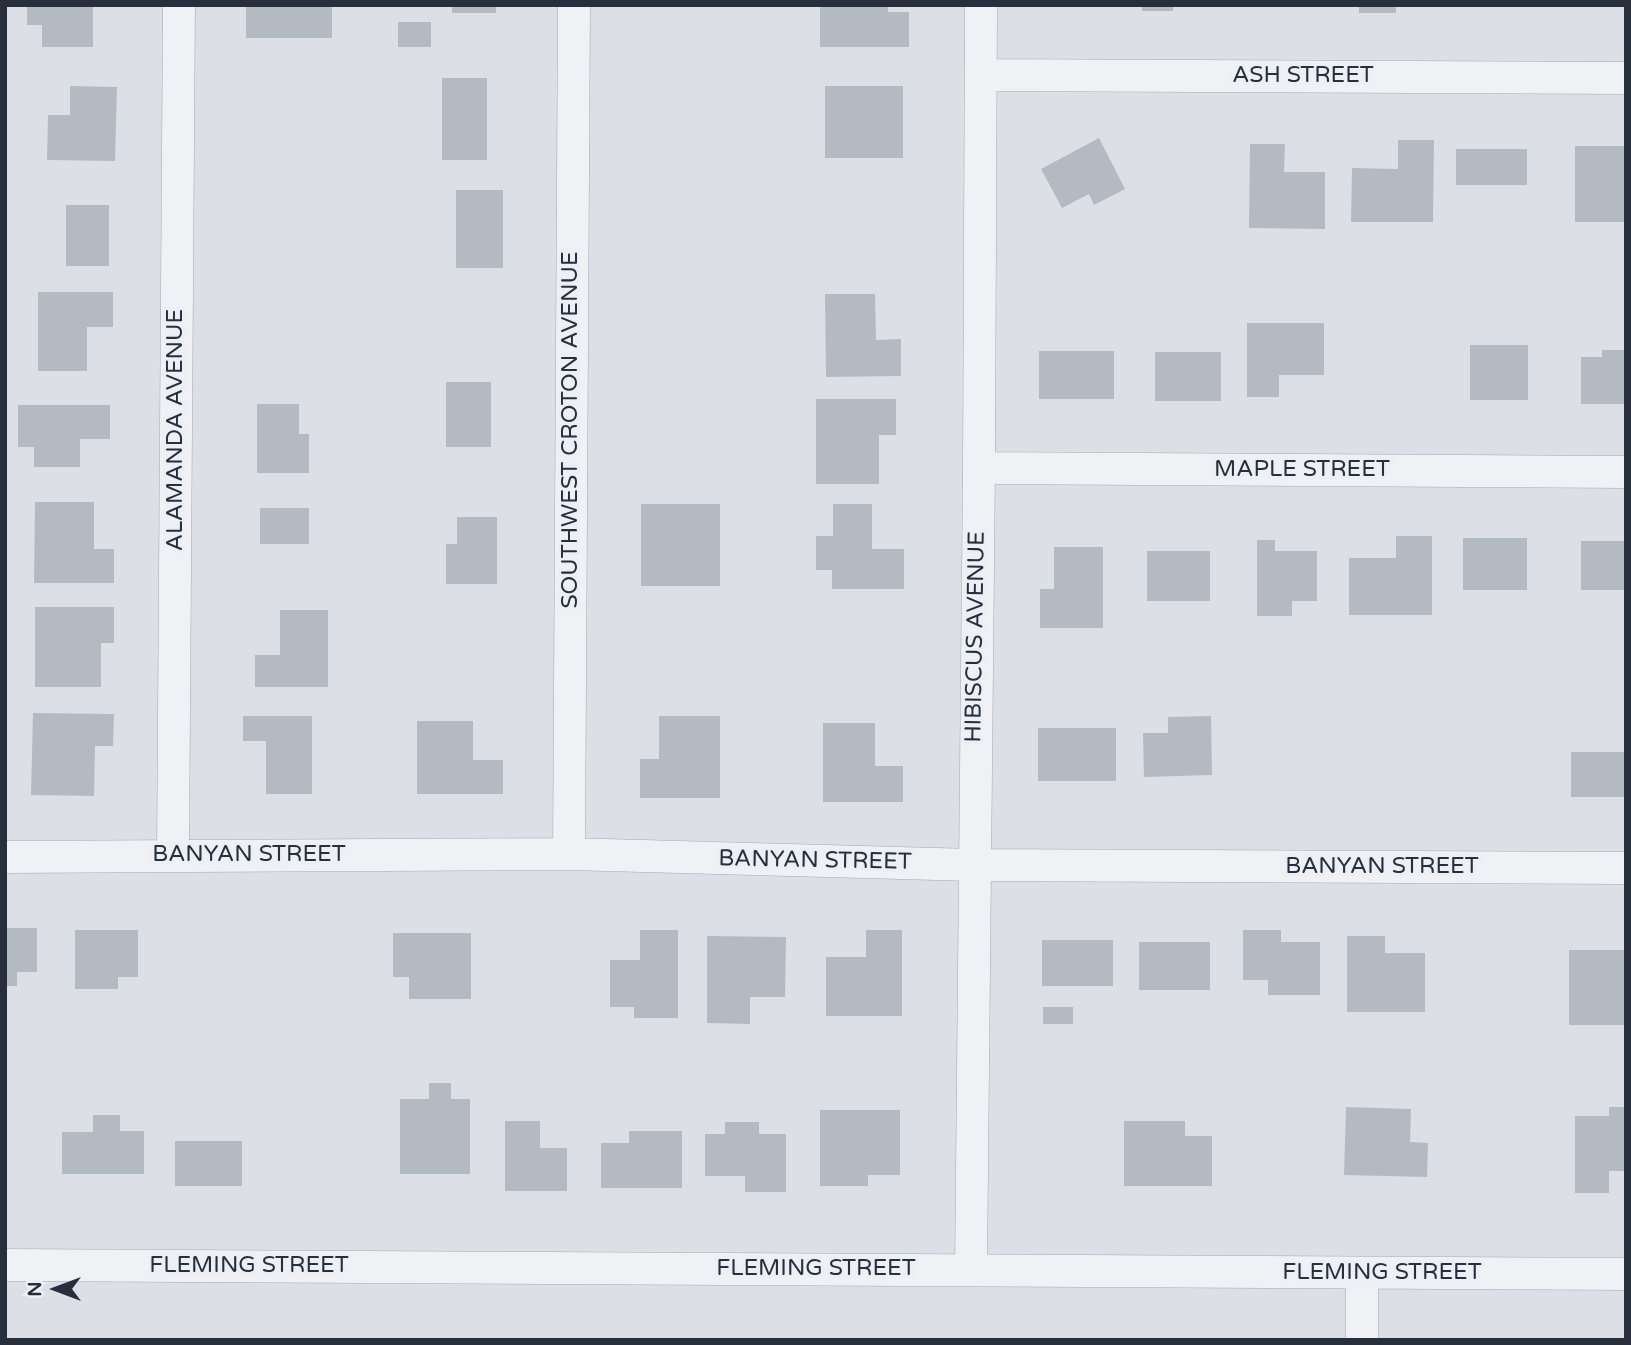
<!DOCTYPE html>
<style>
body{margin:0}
#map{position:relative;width:1631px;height:1345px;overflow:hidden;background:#dce0e6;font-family:"Varela Round",sans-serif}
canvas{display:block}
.frame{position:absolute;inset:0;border:7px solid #272f3c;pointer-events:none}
.north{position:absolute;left:21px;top:1254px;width:70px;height:70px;-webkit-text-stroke:5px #eceff4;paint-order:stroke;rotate:270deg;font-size:19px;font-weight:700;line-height:28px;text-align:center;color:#272f3c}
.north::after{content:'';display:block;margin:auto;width:24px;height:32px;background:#272f3c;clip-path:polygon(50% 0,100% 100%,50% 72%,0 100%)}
</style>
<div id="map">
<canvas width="1631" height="1345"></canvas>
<div class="frame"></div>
<div class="north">N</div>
</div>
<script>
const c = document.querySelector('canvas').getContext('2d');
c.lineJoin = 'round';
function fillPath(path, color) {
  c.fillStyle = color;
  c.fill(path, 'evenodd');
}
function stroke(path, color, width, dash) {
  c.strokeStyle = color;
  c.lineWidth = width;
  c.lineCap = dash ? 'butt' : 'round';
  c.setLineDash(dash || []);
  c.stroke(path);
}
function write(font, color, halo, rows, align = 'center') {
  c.font = font + ' "Varela Round",sans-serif';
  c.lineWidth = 7;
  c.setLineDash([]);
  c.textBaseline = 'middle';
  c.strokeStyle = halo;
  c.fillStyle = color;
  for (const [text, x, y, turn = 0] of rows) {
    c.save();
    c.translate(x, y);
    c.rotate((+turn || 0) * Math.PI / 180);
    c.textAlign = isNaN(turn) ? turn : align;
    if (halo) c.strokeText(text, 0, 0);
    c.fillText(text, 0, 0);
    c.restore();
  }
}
fillPath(new Path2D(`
 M 27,5 L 93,5 L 93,47 L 42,47 L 42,25 L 27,25 Z
 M 246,5 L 332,5 L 332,38 L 246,38 Z
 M 452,5 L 496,5 L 496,13 L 452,13 Z
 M 820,5 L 888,5 L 888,12 L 909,12 L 909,47 L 820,47 Z
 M 1142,5 L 1173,5 L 1173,11 L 1142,11 Z
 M 1359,5 L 1396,5 L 1396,13 L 1359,13 Z
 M 398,22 L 431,22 L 431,47 L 398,47 Z
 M 442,78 L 487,78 L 487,160 L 442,160 Z
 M 70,86 L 117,87 L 115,161 L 47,160 L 48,115 L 70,115 Z
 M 825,86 L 903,86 L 903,158 L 825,158 Z
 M 1099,138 L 1125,189 L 1094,205 L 1089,194 L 1062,208 L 1041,169 Z
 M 1398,140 L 1434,140 L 1433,222 L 1351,222 L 1352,168 L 1398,169 Z
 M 1250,144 L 1285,144 L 1284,172 L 1325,172 L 1325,229 L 1249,228 Z
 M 1575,146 L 1626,146 L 1626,222 L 1575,222 Z
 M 1456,149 L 1527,149 L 1527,185 L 1456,185 Z
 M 456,190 L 503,190 L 503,268 L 456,268 Z
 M 66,205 L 109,205 L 109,266 L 66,266 Z
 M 38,292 L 113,292 L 113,327 L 87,327 L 87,371 L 38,371 Z
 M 825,294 L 875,294 L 876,340 L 901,339 L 901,376 L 826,377 Z
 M 1247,323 L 1324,323 L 1324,375 L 1279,375 L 1279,397 L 1247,397 Z
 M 1470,345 L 1528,345 L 1528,400 L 1470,400 Z
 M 1602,350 L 1626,350 L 1626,404 L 1581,404 L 1581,357 L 1602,357 Z
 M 1039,351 L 1114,351 L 1114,399 L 1039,399 Z
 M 1155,352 L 1221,352 L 1221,401 L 1155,401 Z
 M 446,382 L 491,382 L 491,447 L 446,447 Z
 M 816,399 L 896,399 L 896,435 L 879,435 L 879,484 L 816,484 Z
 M 257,404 L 299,404 L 299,434 L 309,434 L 309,473 L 257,473 Z
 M 18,405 L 110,405 L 110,439 L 80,439 L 80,467 L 34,467 L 34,447 L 18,447 Z
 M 35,502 L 94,502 L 94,549 L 114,549 L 114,583 L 34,583 Z
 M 641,504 L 720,504 L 720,586 L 641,586 Z
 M 833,504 L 872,504 L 872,549 L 904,549 L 904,589 L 832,589 L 832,570 L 816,570 L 816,536 L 833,536 Z
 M 260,508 L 309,508 L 309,544 L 260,544 Z
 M 457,517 L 497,517 L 497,584 L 446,584 L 446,544 L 457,544 Z
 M 1396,536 L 1432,536 L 1432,615 L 1349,615 L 1349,558 L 1396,558 Z
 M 1463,538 L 1527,538 L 1527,590 L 1463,590 Z
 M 1257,540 L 1275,540 L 1275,551 L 1317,551 L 1317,601 L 1292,601 L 1292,616 L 1257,616 Z
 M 1581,541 L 1626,541 L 1626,590 L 1581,590 Z
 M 1054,547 L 1103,547 L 1103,628 L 1040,628 L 1040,589 L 1054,589 Z
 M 1147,551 L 1210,551 L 1210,601 L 1147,601 Z
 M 35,607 L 114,607 L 114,643 L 101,643 L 101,687 L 35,687 Z
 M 280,610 L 328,610 L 328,687 L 255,687 L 255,655 L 280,655 Z
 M 33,713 L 114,714 L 113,746 L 95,746 L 94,796 L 31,795 Z
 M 243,716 L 312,716 L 312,794 L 266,794 L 266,741 L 243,741 Z
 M 659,716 L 720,716 L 720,798 L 640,798 L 640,759 L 659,759 Z
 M 1211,716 L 1212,775 L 1144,777 L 1143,733 L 1168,733 L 1168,717 Z
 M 417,721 L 473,721 L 473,760 L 503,760 L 503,794 L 417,794 Z
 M 823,723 L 875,723 L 875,766 L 903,766 L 903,802 L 823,802 Z
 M 1038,728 L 1116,728 L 1116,781 L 1038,781 Z
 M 1571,752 L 1626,752 L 1626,797 L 1571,797 Z
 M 5,928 L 37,928 L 37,972 L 17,972 L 17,986 L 5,986 Z
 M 75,930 L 138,930 L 138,977 L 118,977 L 118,989 L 75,989 Z
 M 640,930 L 678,930 L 678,1018 L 634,1018 L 634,1007 L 610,1007 L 610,960 L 640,960 Z
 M 866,930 L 902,930 L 902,1016 L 826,1016 L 826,957 L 866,957 Z
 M 1243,930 L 1281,930 L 1281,942 L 1320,942 L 1320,995 L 1268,995 L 1268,980 L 1243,980 Z
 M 393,933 L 471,933 L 471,999 L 409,999 L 409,977 L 393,977 Z
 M 707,936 L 786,937 L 785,997 L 750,997 L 750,1024 L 707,1023 Z
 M 1347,936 L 1385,936 L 1385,953 L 1425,953 L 1425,1012 L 1347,1012 Z
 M 1042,940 L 1113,940 L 1113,986 L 1042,986 Z
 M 1139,942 L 1210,942 L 1210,990 L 1139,990 Z
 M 1569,950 L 1626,950 L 1626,1025 L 1569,1025 Z
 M 1043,1007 L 1073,1007 L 1073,1024 L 1043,1024 Z
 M 429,1083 L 451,1083 L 451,1099 L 470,1099 L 470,1174 L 400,1174 L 400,1099 L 429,1099 Z
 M 1346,1107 L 1411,1109 L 1410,1142 L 1428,1143 L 1427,1177 L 1344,1175 Z
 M 1609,1107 L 1626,1107 L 1626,1171 L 1609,1171 L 1609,1193 L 1575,1193 L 1575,1116 L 1609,1116 Z
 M 820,1110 L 900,1110 L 900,1175 L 868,1175 L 868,1186 L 820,1186 Z
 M 93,1115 L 120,1115 L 120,1131 L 144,1131 L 144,1174 L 62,1174 L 62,1132 L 93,1132 Z
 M 505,1121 L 540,1121 L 540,1148 L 567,1148 L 567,1191 L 505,1191 Z
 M 1124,1121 L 1185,1121 L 1185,1136 L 1212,1136 L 1212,1186 L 1124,1186 Z
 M 725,1122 L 759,1122 L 759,1134 L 786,1134 L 786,1192 L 745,1192 L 745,1176 L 705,1176 L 705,1134 L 725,1134 Z
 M 629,1131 L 682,1131 L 682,1188 L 601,1188 L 601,1143 L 629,1143 Z
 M 175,1141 L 242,1141 L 242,1186 L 175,1186 Z`), '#b4bac2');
const minor = new Path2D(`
 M 981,75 L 1626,78
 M 979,468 L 1626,472
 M 173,854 L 179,5
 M 569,854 L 574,5
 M 5,857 L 569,854 L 973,865 L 1626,868
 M 5,1265 L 1626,1274
 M 971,1270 L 979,468 L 981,5
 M 1362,1340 L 1362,1274`);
stroke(minor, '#a2a7b0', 33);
stroke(minor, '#eff1f4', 32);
write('23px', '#272f3c', '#eceff4', [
 ["ASH STREET",1303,76],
 ["ALAMANDA AVENUE",176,430,-90],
 ["SOUTHWEST CROTON AVENUE",571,430,-90],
 ["MAPLE STREET",1302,470],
 ["HIBISCUS AVENUE",976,637,-89],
 ["BANYAN STREET",249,855],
 ["BANYAN STREET",815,861,1],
 ["BANYAN STREET",1382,867],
 ["FLEMING STREET",249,1266],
 ["FLEMING STREET",816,1269],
 ["FLEMING STREET",1382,1273]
]);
</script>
